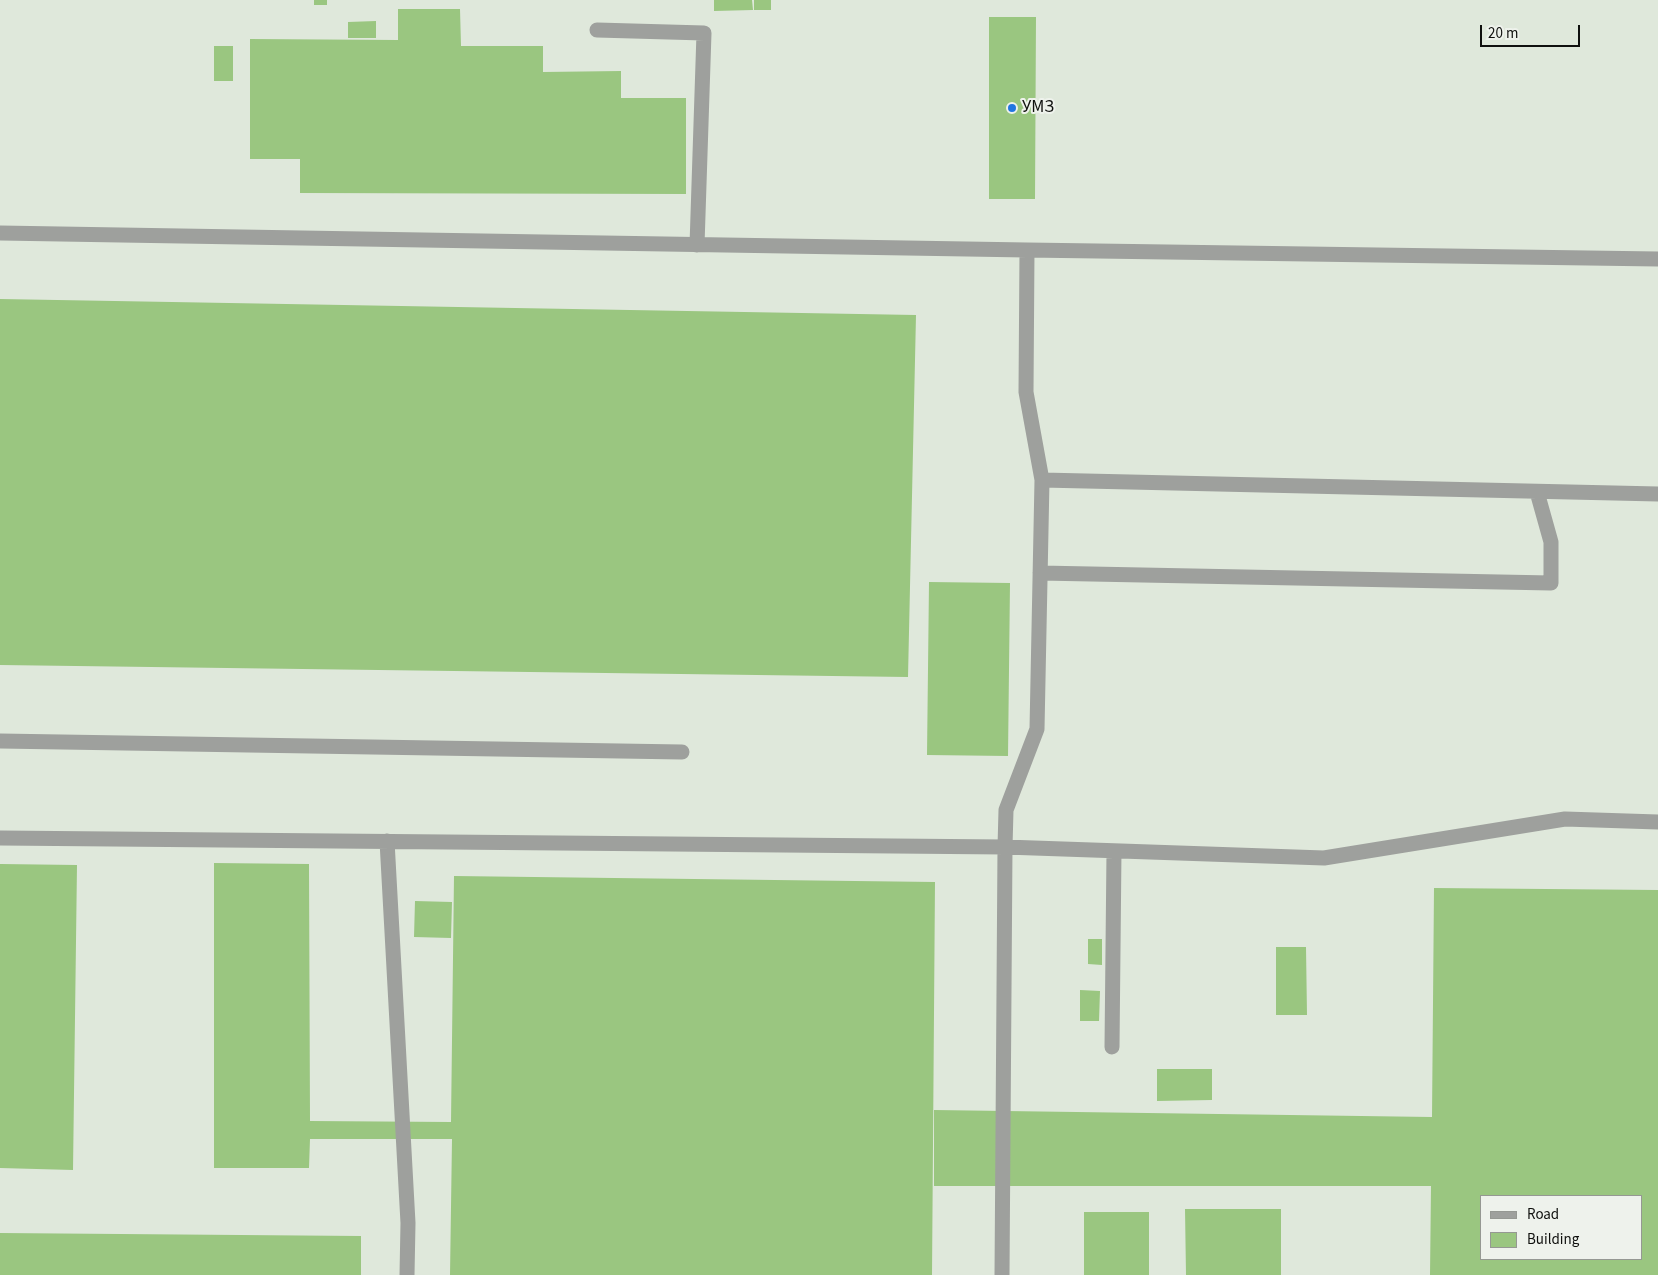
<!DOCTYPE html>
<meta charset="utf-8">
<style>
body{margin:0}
#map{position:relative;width:1658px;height:1275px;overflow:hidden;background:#eef2ec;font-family:"Source Sans 3",sans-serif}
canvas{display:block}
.legend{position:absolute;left:1480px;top:1195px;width:162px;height:65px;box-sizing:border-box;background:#eef2ec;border:1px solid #959893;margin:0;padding:6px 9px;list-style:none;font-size:15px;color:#0f100e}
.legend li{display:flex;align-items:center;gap:10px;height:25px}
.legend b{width:25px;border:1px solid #959893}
.scale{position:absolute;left:1480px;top:25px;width:100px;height:22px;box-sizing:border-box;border:2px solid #0f100e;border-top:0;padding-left:6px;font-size:15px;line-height:18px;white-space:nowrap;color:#0f100e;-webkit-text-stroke:4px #eef2ec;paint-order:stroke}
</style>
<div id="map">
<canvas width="1658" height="1275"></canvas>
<ul class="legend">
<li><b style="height:6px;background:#9ea09d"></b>Road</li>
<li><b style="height:14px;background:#9ac680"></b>Building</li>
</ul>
<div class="scale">20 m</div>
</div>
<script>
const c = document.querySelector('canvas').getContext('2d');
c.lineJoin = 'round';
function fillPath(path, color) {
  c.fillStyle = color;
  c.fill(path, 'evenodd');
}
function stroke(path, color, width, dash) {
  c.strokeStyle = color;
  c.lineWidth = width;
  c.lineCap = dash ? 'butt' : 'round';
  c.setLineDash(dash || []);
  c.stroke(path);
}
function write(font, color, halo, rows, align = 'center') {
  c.font = font + ' "Source Sans 3",sans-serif';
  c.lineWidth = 4;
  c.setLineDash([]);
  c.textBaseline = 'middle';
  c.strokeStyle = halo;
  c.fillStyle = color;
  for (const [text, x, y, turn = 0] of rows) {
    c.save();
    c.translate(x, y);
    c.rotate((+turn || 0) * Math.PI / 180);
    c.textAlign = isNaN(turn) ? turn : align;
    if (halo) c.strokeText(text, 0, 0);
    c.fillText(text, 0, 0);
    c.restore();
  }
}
fillPath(new Path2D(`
 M 0,0 L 1658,0 L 1658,1275 L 0,1275 ZM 1482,1196 L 1642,1196 L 1642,1259 L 1482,1259 Z`), '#dfe8db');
fillPath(new Path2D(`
 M 314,0 L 327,0 L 327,5 L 314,5 Z
 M 714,0 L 752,0 L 753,10 L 714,11 Z
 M 754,0 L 771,0 L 771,10 L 754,10 Z
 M 398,9 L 460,9 L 461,46 L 543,46 L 543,72 L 621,71 L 621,98 L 686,98 L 686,194 L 300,193 L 300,159 L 250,159 L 250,39 L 398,40 Z
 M 989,17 L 1036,17 L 1035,199 L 989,199 Z
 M 376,21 L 376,38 L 348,38 L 348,22 Z
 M 214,46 L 233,46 L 233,81 L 214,81 Z
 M 0,299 L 916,315 L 908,677 L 0,665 Z
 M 929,582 L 1010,583 L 1008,756 L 927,755 Z
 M 214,863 L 309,864 L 310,1121 L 451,1122 L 454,876 L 935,882 L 932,1275 L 450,1275 L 452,1139 L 310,1139 L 309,1168 L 214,1168 Z
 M 0,864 L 77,865 L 73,1170 L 0,1168 Z
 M 1434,888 L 1658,890 L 1658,1275 L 1430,1275 L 1431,1186 L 934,1186 L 934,1110 L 1432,1117 ZM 1482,1196 L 1642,1196 L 1642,1259 L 1482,1259 Z
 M 415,901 L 452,902 L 451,938 L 414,937 Z
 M 1088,939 L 1102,939 L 1102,965 L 1088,964 Z
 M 1276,947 L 1306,947 L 1307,1015 L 1276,1015 Z
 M 1080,990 L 1100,991 L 1099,1021 L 1080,1021 Z
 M 1157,1069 L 1212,1069 L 1212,1100 L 1157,1101 Z
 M 1185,1209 L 1281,1209 L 1281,1275 L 1186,1275 Z
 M 1084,1212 L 1149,1212 L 1149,1275 L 1084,1275 Z
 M 0,1233 L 361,1236 L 361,1275 L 0,1275 Z`), '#9ac680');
stroke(new Path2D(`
 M 597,30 L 704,33 L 697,245
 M 0,233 L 1027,250 L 1658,259
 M 1027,250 L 1026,392 L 1042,480 L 1037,729 L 1006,810 L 1005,847 L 1324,858 L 1565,819 L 1658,822
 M 1042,480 L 1658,494
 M 1040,573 L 1551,583 L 1551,542 L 1537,492
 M 0,741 L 682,752
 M 0,838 L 1005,847 L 1002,1275
 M 387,841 L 408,1223 L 407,1275
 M 1112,1047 L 1114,851`), '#9ea09d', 15);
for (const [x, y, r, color] of [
 [1012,108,5,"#2176e1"]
]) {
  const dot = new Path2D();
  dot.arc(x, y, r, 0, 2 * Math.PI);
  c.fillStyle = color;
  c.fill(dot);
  stroke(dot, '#eef2ec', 2);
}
write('18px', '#0f100e', '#eef2ec', [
 ["УМЗ",1022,108]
], 'left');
</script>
